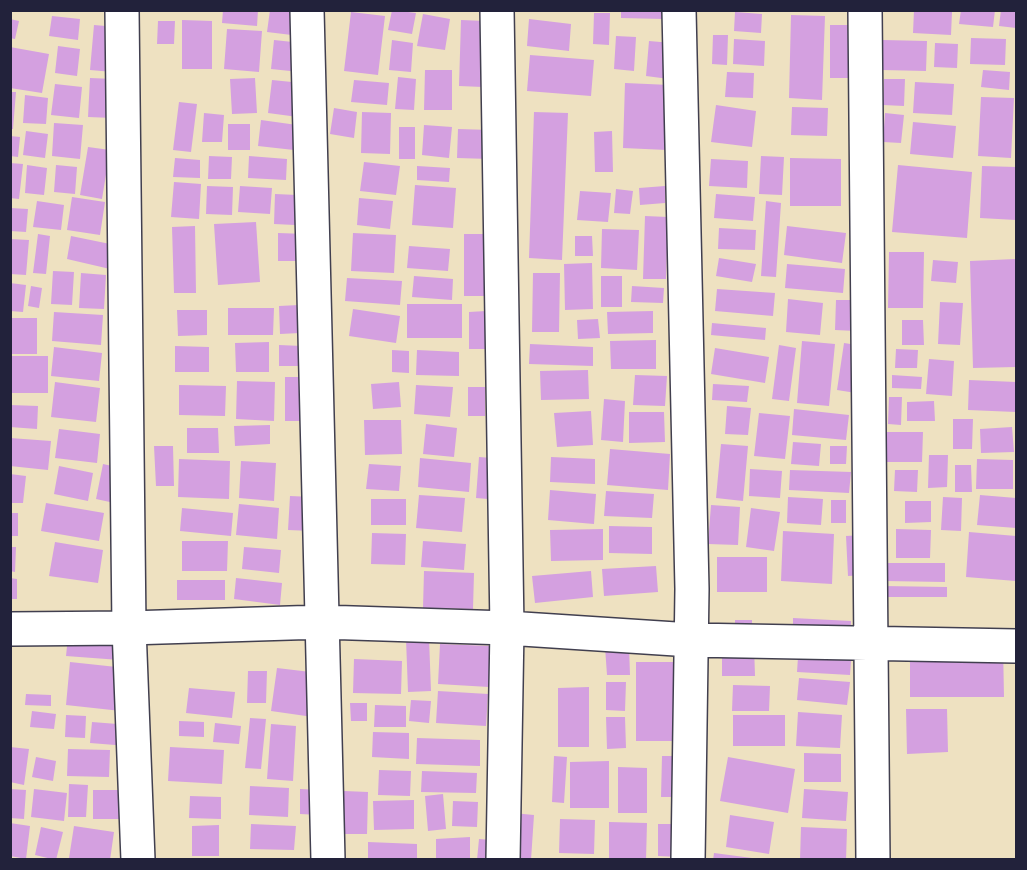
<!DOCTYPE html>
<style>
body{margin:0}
#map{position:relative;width:1027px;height:870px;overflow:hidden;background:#eee1c1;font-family:Pangolin,sans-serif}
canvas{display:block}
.frame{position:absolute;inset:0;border:12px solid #22223b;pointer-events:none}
</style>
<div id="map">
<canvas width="1027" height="870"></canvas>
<div class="frame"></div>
</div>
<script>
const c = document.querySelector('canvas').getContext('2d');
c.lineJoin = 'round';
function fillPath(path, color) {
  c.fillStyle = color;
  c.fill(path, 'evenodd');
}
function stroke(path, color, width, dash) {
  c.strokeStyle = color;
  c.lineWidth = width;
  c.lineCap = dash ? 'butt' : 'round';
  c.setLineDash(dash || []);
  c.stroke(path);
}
fillPath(new Path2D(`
 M 223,10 L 258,10 L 257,26 L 222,23 Z
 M 270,10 L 295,10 L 300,36 L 267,32 Z
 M 392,10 L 416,13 L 412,34 L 388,30 Z
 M 621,10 L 665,10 L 664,19 L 621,18 Z
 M 914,10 L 952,12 L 951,35 L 913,33 Z
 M 961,10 L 995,10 L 993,27 L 959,24 Z
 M 1001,10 L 1016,10 L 1016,28 L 999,26 Z
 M 351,12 L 385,16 L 378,75 L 344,71 Z
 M 735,12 L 762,14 L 761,33 L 734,31 Z
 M 594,13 L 610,13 L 609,45 L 593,44 Z
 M 423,14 L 450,19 L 445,50 L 417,46 Z
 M 791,15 L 825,16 L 822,100 L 789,98 Z
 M 52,16 L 80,19 L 78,40 L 49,36 Z
 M 10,19 L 19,21 L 15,39 L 10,38 Z
 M 529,19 L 571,24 L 569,51 L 527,46 Z
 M 182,20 L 212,21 L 212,69 L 182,69 Z
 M 461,20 L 485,21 L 483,87 L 459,86 Z
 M 158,21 L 175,21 L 174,44 L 157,44 Z
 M 94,25 L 117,27 L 113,72 L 90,70 Z
 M 830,25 L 857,25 L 856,78 L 830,78 Z
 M 227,29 L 262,31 L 259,72 L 224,69 Z
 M 713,35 L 728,35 L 727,65 L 712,64 Z
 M 616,36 L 636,37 L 634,71 L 614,69 Z
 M 971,38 L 1006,39 L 1005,65 L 970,64 Z
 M 734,39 L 765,41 L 764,66 L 733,64 Z
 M 274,40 L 302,43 L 300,72 L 271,69 Z
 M 392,40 L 413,43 L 411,72 L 389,70 Z
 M 883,40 L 927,41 L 926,71 L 882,70 Z
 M 649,41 L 672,43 L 669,79 L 646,76 Z
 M 935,43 L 958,44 L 957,68 L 934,67 Z
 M 58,46 L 80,49 L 77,76 L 55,73 Z
 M 10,47 L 49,54 L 42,93 L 10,88 Z
 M 530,55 L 594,60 L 591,96 L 527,91 Z
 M 425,70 L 452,70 L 452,110 L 424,110 Z
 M 983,70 L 1010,72 L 1009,90 L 981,87 Z
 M 727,72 L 754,73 L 753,98 L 725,97 Z
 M 398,77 L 416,79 L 414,110 L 395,109 Z
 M 90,78 L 114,79 L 113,118 L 88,117 Z
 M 255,78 L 257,113 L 232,114 L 230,79 Z
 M 884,79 L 905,79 L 904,106 L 883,105 Z
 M 272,80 L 302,83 L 298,117 L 268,113 Z
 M 354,80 L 389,83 L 387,105 L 351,102 Z
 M 915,82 L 954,84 L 952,115 L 913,113 Z
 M 625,83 L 670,85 L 667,150 L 623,148 Z
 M 55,84 L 82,87 L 79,118 L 51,115 Z
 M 10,92 L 16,92 L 13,129 L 10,129 Z
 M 25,95 L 48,98 L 46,124 L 23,123 Z
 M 981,97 L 1014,98 L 1011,158 L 978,156 Z
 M 179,102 L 197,104 L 191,152 L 173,150 Z
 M 716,105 L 756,111 L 752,147 L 711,142 Z
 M 792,107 L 828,108 L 827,136 L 791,135 Z
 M 334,108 L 357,112 L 354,138 L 330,134 Z
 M 362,112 L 391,113 L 390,154 L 361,153 Z
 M 534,112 L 568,113 L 562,260 L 529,258 Z
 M 204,113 L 224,115 L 222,142 L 202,142 Z
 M 885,113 L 904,115 L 901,143 L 883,142 Z
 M 261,120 L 297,125 L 294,150 L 258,146 Z
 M 913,122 L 956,126 L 953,158 L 910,154 Z
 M 54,123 L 83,125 L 80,159 L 52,156 Z
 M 228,124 L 250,124 L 250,150 L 228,150 Z
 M 424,125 L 452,127 L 449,158 L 422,155 Z
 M 399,127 L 415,127 L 415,159 L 399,159 Z
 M 458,129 L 491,130 L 490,159 L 457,158 Z
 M 26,131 L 48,134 L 45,158 L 23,155 Z
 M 612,131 L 613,172 L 595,172 L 594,132 Z
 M 10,136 L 20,137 L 18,157 L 10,156 Z
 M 88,147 L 110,150 L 102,199 L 80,195 Z
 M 209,156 L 232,157 L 231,179 L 208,179 Z
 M 249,156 L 287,159 L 286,180 L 248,178 Z
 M 761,156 L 784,157 L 782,195 L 759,194 Z
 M 175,158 L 200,160 L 200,178 L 173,177 Z
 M 790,158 L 841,159 L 841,206 L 790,206 Z
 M 711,159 L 748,161 L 747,188 L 709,186 Z
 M 364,162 L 400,166 L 396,195 L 360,191 Z
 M 10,163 L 23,164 L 19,199 L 10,198 Z
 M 27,165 L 47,168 L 44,195 L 25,193 Z
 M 56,165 L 77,167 L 75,194 L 54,192 Z
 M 898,165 L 972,172 L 967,238 L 892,232 Z
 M 417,166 L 450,168 L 449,182 L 417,180 Z
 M 982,166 L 1016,167 L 1016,220 L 980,218 Z
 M 174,182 L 201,184 L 199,219 L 171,217 Z
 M 415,185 L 456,188 L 453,228 L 412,225 Z
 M 207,186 L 233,187 L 232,215 L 206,214 Z
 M 240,186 L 272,188 L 270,214 L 238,212 Z
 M 665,186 L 665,203 L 640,205 L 639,188 Z
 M 616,189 L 633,191 L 630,214 L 614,213 Z
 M 580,191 L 611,193 L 608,222 L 577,220 Z
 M 275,194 L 297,195 L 295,225 L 274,224 Z
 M 716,194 L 755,197 L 753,221 L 714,218 Z
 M 72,197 L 105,202 L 100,235 L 67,230 Z
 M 359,198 L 393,201 L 390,229 L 357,225 Z
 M 37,201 L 64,205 L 61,230 L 33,227 Z
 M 766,201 L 781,203 L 776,277 L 761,276 Z
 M 10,208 L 28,209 L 26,232 L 10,231 Z
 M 645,216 L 668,217 L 666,279 L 643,279 Z
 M 256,222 L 260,282 L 218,285 L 214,224 Z
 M 195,226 L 196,293 L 174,293 L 172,227 Z
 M 787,226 L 846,233 L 842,263 L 784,255 Z
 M 719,228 L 756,230 L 755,250 L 718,249 Z
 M 602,229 L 639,230 L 637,270 L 601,268 Z
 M 278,233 L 306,234 L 305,261 L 278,261 Z
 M 353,233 L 396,235 L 394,273 L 351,271 Z
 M 38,234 L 50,236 L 46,274 L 33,273 Z
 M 464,234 L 487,234 L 488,296 L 464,296 Z
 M 71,236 L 115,245 L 110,269 L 67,259 Z
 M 575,236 L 592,236 L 593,256 L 575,256 Z
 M 10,239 L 29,240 L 26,275 L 10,274 Z
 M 409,246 L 450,249 L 448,271 L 407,268 Z
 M 889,252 L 924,252 L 923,308 L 888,308 Z
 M 719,258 L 756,264 L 752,282 L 716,276 Z
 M 1016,259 L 1016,367 L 973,368 L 970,261 Z
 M 933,260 L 958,262 L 956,283 L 931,281 Z
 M 592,263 L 593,309 L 565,310 L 564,264 Z
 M 787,264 L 845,269 L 843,293 L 785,288 Z
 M 53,271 L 74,272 L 72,305 L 51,304 Z
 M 81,273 L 106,275 L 104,309 L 79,308 Z
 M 533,273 L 560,273 L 559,332 L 532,332 Z
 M 414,276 L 453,279 L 452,300 L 412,297 Z
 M 601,276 L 622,276 L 622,307 L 601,307 Z
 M 347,278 L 402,281 L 400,305 L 345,301 Z
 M 10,283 L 26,285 L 23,312 L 10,311 Z
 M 31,286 L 42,288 L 39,308 L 28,306 Z
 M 632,286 L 664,288 L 663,303 L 631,302 Z
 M 717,289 L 775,293 L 773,316 L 715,311 Z
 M 788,299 L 823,303 L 820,335 L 786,332 Z
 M 836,300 L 857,300 L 856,331 L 835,330 Z
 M 940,302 L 963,303 L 960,345 L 938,344 Z
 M 407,304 L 462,304 L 462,338 L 407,338 Z
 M 299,305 L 300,333 L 280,334 L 279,306 Z
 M 228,308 L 274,308 L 273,335 L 228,335 Z
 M 353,309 L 400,316 L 396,343 L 349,336 Z
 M 177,310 L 207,310 L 207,335 L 178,336 Z
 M 486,311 L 486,349 L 469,349 L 469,312 Z
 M 653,311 L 653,333 L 608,334 L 607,312 Z
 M 54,312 L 103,315 L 101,345 L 52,341 Z
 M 10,318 L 37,318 L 37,354 L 10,354 Z
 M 598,319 L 600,338 L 578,339 L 577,320 Z
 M 902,320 L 923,320 L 924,345 L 902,345 Z
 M 712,323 L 766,328 L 765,340 L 711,335 Z
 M 656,340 L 656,369 L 611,369 L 610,341 Z
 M 802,341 L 835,344 L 829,406 L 797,403 Z
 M 269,342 L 269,372 L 236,372 L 235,343 Z
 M 844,343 L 863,346 L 856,393 L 837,390 Z
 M 530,344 L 593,347 L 593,366 L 529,364 Z
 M 279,345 L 302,346 L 301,366 L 279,366 Z
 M 779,345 L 796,348 L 789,401 L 772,399 Z
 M 175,346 L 209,347 L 209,372 L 175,372 Z
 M 54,347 L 102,353 L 99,381 L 51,376 Z
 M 715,348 L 769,357 L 765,383 L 711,374 Z
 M 896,349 L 918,350 L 917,368 L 895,368 Z
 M 392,350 L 409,351 L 409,373 L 392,372 Z
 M 417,350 L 459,352 L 459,376 L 416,375 Z
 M 10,356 L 48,356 L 48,393 L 10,393 Z
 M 929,359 L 954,361 L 952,396 L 926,394 Z
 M 588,370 L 589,399 L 541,400 L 540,371 Z
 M 635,375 L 667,376 L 665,406 L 633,405 Z
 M 892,375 L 922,377 L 921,389 L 892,388 Z
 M 285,377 L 303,377 L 304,421 L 285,421 Z
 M 969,380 L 1016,382 L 1016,412 L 968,410 Z
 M 237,381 L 275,382 L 274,421 L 236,419 Z
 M 55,382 L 100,388 L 96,422 L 51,417 Z
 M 399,382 L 401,407 L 373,409 L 371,384 Z
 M 713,384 L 749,386 L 747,402 L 712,400 Z
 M 179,385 L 226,386 L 225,416 L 179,415 Z
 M 416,385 L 453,387 L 450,417 L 414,414 Z
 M 468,387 L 485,387 L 485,416 L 468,416 Z
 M 889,397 L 902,397 L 901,425 L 888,424 Z
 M 604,399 L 625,401 L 623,442 L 601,440 Z
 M 934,401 L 935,421 L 907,421 L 907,402 Z
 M 10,405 L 38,406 L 37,429 L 10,427 Z
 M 727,406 L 751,408 L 748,435 L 725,434 Z
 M 794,409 L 849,415 L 846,440 L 792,435 Z
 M 591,411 L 593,445 L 557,447 L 554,413 Z
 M 629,412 L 664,412 L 665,442 L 629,443 Z
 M 759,413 L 790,416 L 785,459 L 754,456 Z
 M 953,419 L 973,419 L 972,449 L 953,449 Z
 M 364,420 L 401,420 L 402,454 L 365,455 Z
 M 426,424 L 457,428 L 454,457 L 423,454 Z
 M 270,425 L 270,444 L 235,446 L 234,426 Z
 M 1012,427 L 1014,452 L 981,453 L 980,429 Z
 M 187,428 L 218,428 L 219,453 L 187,453 Z
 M 59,429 L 100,434 L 97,463 L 55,458 Z
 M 887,432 L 923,432 L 922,462 L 887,462 Z
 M 10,438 L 51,441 L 48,470 L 10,466 Z
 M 793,442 L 821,444 L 819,466 L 791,464 Z
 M 721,444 L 748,446 L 743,501 L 716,498 Z
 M 154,446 L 173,446 L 174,486 L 156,486 Z
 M 830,446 L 847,446 L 846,464 L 830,464 Z
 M 610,449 L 670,454 L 668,490 L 607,485 Z
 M 929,455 L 948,455 L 947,487 L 928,488 Z
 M 479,457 L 492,458 L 488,499 L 476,498 Z
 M 551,457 L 595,459 L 595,484 L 550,482 Z
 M 420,458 L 471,463 L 469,492 L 418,487 Z
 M 179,459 L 230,461 L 229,499 L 178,497 Z
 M 977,459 L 1013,460 L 1013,489 L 976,489 Z
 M 241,461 L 276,463 L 274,501 L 239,498 Z
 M 103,464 L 126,469 L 119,504 L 96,499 Z
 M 369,464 L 401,466 L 399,491 L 366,489 Z
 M 955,465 L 971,465 L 972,492 L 955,492 Z
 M 59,466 L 93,473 L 88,501 L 54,494 Z
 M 750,469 L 782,471 L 780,498 L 749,496 Z
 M 790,470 L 851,472 L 849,493 L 789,490 Z
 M 895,470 L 918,470 L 917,492 L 894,491 Z
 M 10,474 L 26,476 L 23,503 L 10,503 Z
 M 550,490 L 596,494 L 594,524 L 548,520 Z
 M 606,491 L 654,494 L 652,518 L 604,516 Z
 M 419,495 L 465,498 L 462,532 L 416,528 Z
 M 980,495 L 1016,498 L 1016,528 L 977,525 Z
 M 290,496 L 313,497 L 311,531 L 288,530 Z
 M 788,497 L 823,499 L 821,525 L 787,523 Z
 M 943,497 L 962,498 L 961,531 L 941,530 Z
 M 371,499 L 406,499 L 406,525 L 371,525 Z
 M 831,500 L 846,500 L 846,523 L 831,523 Z
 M 905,501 L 931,501 L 931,522 L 905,523 Z
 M 46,503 L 104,513 L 99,541 L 41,531 Z
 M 239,504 L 279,508 L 277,539 L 236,535 Z
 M 711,505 L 740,507 L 738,545 L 708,544 Z
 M 182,508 L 233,513 L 231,536 L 180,531 Z
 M 751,508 L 780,512 L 774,551 L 746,547 Z
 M 10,513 L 18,513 L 18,536 L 10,536 Z
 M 609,526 L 652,527 L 652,554 L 609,553 Z
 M 603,529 L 603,560 L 551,561 L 550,530 Z
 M 896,529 L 931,530 L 930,558 L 896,558 Z
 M 783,531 L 834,534 L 832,584 L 781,581 Z
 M 969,532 L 1016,536 L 1016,581 L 966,577 Z
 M 372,533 L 406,534 L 405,565 L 371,564 Z
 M 862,535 L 863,575 L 848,576 L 846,536 Z
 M 182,541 L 228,541 L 227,571 L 182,571 Z
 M 423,541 L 466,544 L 464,570 L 421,567 Z
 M 55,542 L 103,550 L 98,583 L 49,576 Z
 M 10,547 L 16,547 L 15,572 L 10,571 Z
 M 244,547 L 281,550 L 279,573 L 242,569 Z
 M 717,557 L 767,557 L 767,592 L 717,592 Z
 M 885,563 L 945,563 L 945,582 L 884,581 Z
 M 656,566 L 658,592 L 604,596 L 602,569 Z
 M 424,571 L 474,573 L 473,609 L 423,608 Z
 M 591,571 L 593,597 L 535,603 L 532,576 Z
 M 10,578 L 17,579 L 17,599 L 10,599 Z
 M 236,578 L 282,583 L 280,605 L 234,599 Z
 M 177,580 L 225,580 L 225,600 L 177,600 Z
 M 883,586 L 947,587 L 947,597 L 882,597 Z
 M 793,618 L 851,621 L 850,642 L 793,639 Z
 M 735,620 L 752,620 L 752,637 L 735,638 Z
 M 68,637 L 135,642 L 133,661 L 66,656 Z
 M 429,638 L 431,691 L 408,692 L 406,639 Z
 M 799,643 L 852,646 L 850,675 L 797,672 Z
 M 440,644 L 491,646 L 489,687 L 438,684 Z
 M 722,645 L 754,645 L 755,676 L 722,676 Z
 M 1003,645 L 1004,697 L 910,697 L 910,646 Z
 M 629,646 L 630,675 L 607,675 L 605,647 Z
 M 354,659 L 402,661 L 401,694 L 353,693 Z
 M 70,662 L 126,668 L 121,711 L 66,705 Z
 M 636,662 L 681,662 L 681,741 L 636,741 Z
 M 277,668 L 319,673 L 313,717 L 271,711 Z
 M 248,671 L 267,671 L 266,703 L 247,703 Z
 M 799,678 L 850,682 L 847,705 L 797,700 Z
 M 606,682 L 626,682 L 625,711 L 606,710 Z
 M 733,685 L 770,686 L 769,711 L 732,711 Z
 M 589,687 L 589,747 L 558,747 L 558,688 Z
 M 189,688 L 235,692 L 232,718 L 186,713 Z
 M 438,691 L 488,694 L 486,726 L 436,723 Z
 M 26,694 L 51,695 L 51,706 L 25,705 Z
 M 411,700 L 431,701 L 429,723 L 409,721 Z
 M 350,703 L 367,703 L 367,721 L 351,721 Z
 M 375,705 L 406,706 L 406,727 L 374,727 Z
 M 906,709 L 947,709 L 948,752 L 907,754 Z
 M 32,711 L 56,714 L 54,729 L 30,727 Z
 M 798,712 L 842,715 L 840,748 L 796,746 Z
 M 66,715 L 86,716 L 85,738 L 65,737 Z
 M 733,715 L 785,715 L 785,746 L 733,746 Z
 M 606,717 L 625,717 L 626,748 L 607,749 Z
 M 250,718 L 266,719 L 261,769 L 245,768 Z
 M 179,721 L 204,722 L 204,737 L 179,736 Z
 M 92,722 L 130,725 L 128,746 L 90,743 Z
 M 215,723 L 241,726 L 239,744 L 213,742 Z
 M 271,724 L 296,726 L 293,781 L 267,779 Z
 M 373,732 L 409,733 L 409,759 L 372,757 Z
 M 417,738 L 480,740 L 480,766 L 416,764 Z
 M 10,747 L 29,749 L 24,785 L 10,782 Z
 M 170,747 L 224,750 L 222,784 L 168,781 Z
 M 68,749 L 110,750 L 109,777 L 67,776 Z
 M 804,753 L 841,754 L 841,782 L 804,782 Z
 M 554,756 L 567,757 L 564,803 L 552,802 Z
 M 662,756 L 679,756 L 678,797 L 661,797 Z
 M 36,757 L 56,761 L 53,781 L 32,777 Z
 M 728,757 L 795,769 L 788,813 L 720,801 Z
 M 609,761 L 609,808 L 570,808 L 570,762 Z
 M 618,767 L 647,768 L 647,813 L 618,813 Z
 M 379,770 L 411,771 L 410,796 L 378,795 Z
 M 422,771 L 477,773 L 476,793 L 421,792 Z
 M 69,784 L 88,785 L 86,817 L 68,817 Z
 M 250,786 L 289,788 L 288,817 L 249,815 Z
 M 10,789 L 26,790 L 24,819 L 10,818 Z
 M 34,789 L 67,793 L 64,821 L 31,817 Z
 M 300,789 L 321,790 L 320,815 L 300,814 Z
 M 804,789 L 848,792 L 846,821 L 802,818 Z
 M 93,790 L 127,790 L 126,819 L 93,819 Z
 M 344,791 L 368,792 L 367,834 L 342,834 Z
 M 443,794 L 446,829 L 428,831 L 425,796 Z
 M 190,796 L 221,797 L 221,819 L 189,818 Z
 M 414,800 L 414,829 L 374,830 L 373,801 Z
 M 453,801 L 478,802 L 477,827 L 452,826 Z
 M 513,813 L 534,815 L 531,860 L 510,860 Z
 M 730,815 L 774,822 L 769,854 L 726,847 Z
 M 560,819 L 595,820 L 594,854 L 559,853 Z
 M 609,822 L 647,823 L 646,860 L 609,859 Z
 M 10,823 L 30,826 L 26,859 L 10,856 Z
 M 251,824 L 296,826 L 294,850 L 250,849 Z
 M 658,824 L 679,824 L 679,857 L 658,856 Z
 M 219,825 L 219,856 L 192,856 L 192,826 Z
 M 74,826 L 114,832 L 110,860 L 69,858 Z
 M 41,827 L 63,832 L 56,860 L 35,855 Z
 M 801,827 L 847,829 L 846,860 L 800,860 Z
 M 470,837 L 470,860 L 436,860 L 436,839 Z
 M 479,839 L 492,840 L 491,860 L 477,860 Z
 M 368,842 L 417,844 L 417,860 L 368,860 Z
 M 714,853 L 752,858 L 752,860 L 713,860 Z`), '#d4a0e0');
const minor = new Path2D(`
 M 122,10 L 129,628 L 138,860
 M 307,10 L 328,860
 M 497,10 L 507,628 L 503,860
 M 679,10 L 692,589 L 688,860
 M 865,10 L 873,860
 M 10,629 L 129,628 L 322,622 L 507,628 L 691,640 L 1016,646`);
stroke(minor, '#413f4f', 36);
stroke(minor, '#fff', 33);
</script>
